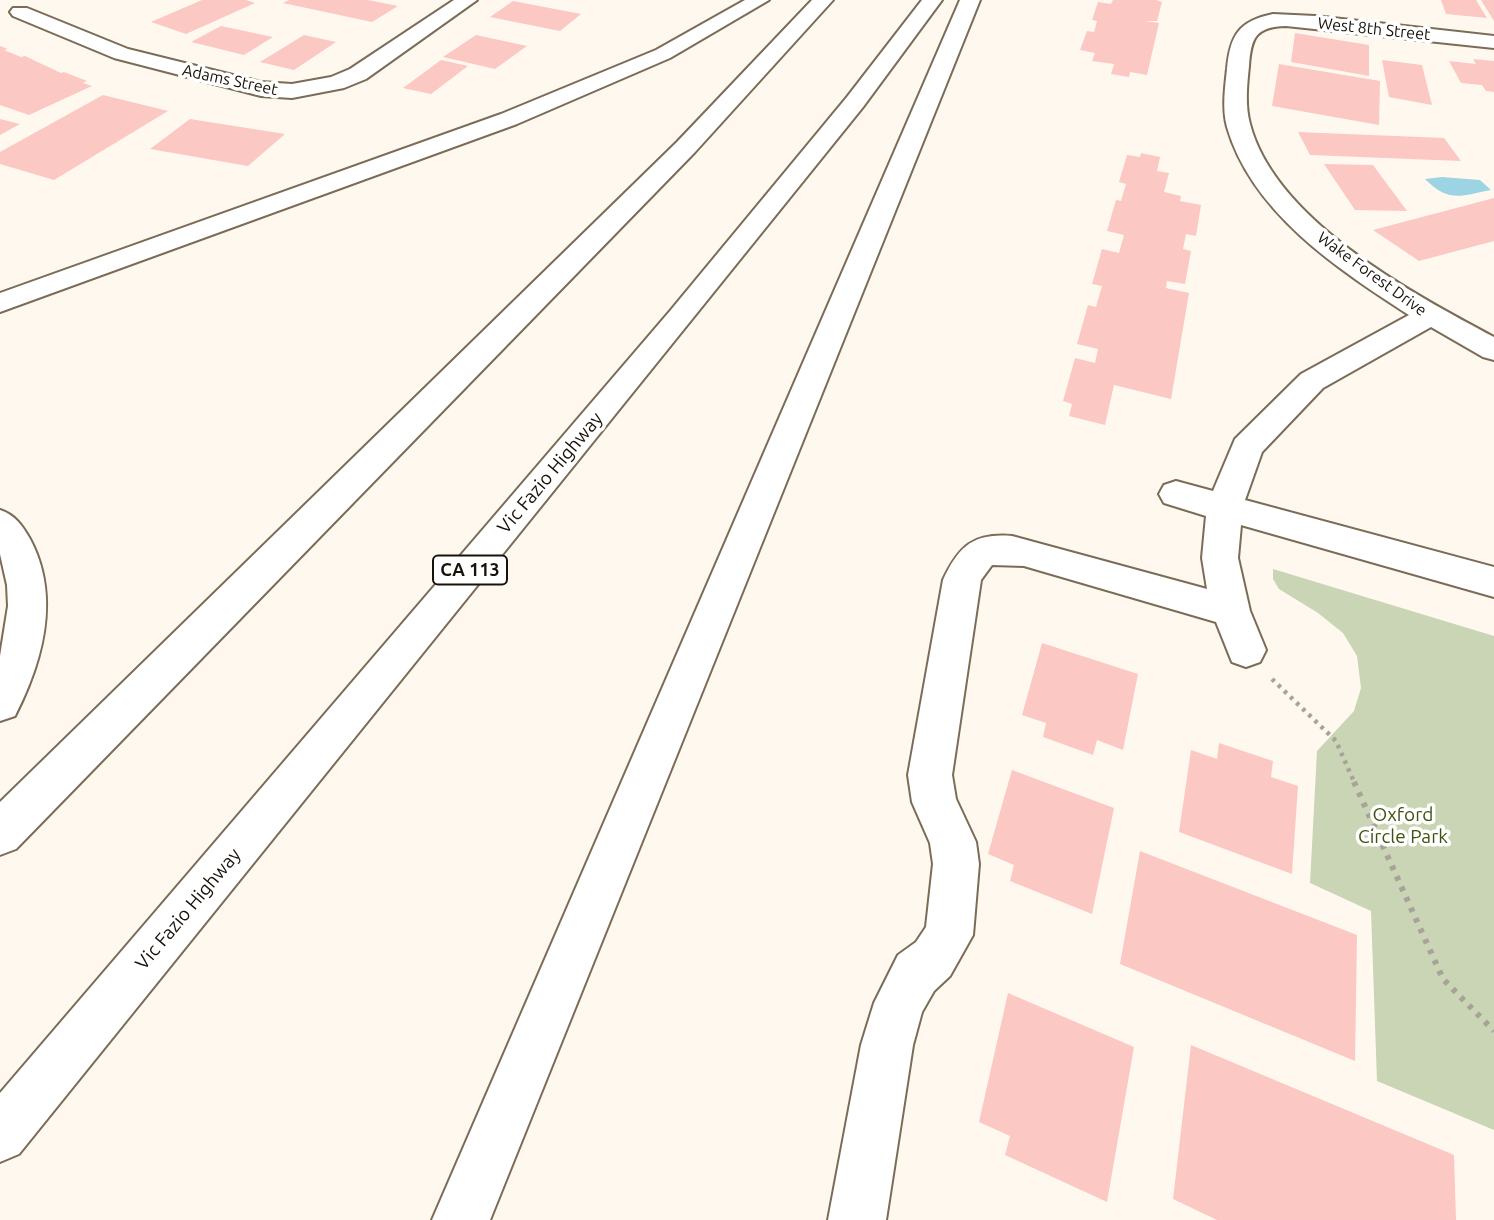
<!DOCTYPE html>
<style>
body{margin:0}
canvas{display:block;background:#fff8ef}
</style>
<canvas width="1494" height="1220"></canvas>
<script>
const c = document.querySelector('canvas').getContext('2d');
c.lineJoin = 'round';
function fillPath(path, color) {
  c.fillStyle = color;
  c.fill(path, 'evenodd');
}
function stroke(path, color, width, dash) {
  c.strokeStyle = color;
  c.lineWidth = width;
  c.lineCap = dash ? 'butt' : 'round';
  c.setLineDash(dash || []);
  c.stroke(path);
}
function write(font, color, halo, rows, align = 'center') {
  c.font = font + ' Ubuntu,sans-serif';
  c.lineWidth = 7;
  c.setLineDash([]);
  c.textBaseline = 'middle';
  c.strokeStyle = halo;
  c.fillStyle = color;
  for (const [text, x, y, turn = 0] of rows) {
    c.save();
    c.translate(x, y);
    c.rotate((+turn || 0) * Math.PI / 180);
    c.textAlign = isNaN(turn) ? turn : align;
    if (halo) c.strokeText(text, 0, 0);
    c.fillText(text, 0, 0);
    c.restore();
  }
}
fillPath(new Path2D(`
 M 1273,569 L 1494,636 L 1494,1130 L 1377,1081 L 1371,911 L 1310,883 L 1317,751 L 1354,711 L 1361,688 L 1357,656 L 1343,633 L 1318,613 L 1279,589 L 1273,579 Z`), '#c9d5b4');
fillPath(new Path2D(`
 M 1442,177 L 1480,180 L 1491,190 C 1460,196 1449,203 1425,179 Z`), '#9dd4e3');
fillPath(new Path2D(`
 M 202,0 L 246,0 L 255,3 L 186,34 L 151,22 Z
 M 289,0 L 368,0 L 398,6 L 372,22 L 283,3 Z
 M 1113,0 L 1156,0 L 1162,2 L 1157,21 L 1145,21 L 1159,23 L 1147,75 L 1130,72 L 1129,77 L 1111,74 L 1114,64 L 1092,61 L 1095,53 L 1080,50 L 1087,31 L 1094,32 L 1097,21 L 1092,20 L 1098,2 L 1111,4 Z
 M 1441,0 L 1476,0 L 1487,18 L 1446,14 Z
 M 1481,0 L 1494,0 L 1494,21 Z
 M 513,1 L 581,14 L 560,31 L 490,17 Z
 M 221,26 L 273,37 L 244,55 L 191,42 Z
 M 1295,33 L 1369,45 L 1369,76 L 1291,62 Z
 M 304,35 L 336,42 L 294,70 L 260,62 Z
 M 476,35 L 527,46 L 495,69 L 443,57 Z
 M 0,46 L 8,49 L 4,50 L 21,57 L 25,56 L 61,73 L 64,72 L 87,81 L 83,83 L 92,86 L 29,115 L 0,105 Z
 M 1473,59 L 1494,61 L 1494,92 L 1486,91 L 1482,85 L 1461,83 L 1449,61 L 1476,64 Z
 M 441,60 L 468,66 L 431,94 L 403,88 Z
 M 1382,60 L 1422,65 L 1432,105 L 1389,97 Z
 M 1279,64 L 1380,81 L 1379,125 L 1272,106 Z
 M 103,95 L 168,111 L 54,180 L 0,164 L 0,152 Z
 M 0,119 L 20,124 L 0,135 Z
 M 190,119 L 285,134 L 248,166 L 150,149 Z
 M 1298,132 L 1444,138 L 1461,161 L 1310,155 Z
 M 1141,153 L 1160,157 L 1157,171 L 1169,173 L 1164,192 L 1181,196 L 1180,201 L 1201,205 L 1196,236 L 1186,234 L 1183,249 L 1191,251 L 1185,284 L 1167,281 L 1166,288 L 1189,293 L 1171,399 L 1114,385 L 1105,425 L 1069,416 L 1072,404 L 1063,401 L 1075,358 L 1095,363 L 1098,349 L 1077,344 L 1088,305 L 1096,307 L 1102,286 L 1092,284 L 1102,249 L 1119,253 L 1124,235 L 1107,231 L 1116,200 L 1121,201 L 1126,184 L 1119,182 L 1127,155 L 1140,157 Z
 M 1324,164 L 1373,165 L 1407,211 L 1355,210 Z
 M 1494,198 L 1494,241 L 1419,261 L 1373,230 Z
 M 1042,643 L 1138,674 L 1123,750 L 1097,740 L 1093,755 L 1043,737 L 1046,723 L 1022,715 Z
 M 1219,743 L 1273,761 L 1271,777 L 1298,786 L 1292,874 L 1179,832 L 1191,750 L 1217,759 Z
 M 1012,770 L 1114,808 L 1092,914 L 1010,881 L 1014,865 L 988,854 Z
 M 1140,851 L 1357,935 L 1355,1061 L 1120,964 Z
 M 1008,993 L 1134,1047 L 1107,1202 L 1005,1155 L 1010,1136 L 979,1122 Z
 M 1191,1045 L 1454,1155 L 1456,1220 L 1217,1220 L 1173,1199 Z`), '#fcc8c3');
const minor = new Path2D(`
 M 454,0 L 477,0 L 366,79 L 344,88 L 292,98 L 261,96 L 114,58 L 13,16 L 10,12 L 13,8 L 27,8 L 128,49 L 261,82 L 292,84 L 331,77 L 350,69 Z
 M 1273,14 L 1315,16 L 1494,36 L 1494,48 L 1286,26 C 1256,27 1251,37 1249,66 C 1247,85 1245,106 1250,124 C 1275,220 1413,294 1494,337 L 1494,360 L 1483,357 L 1431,327 L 1323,388 L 1262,452 L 1245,500 L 1494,567 L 1494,597 L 1241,525 L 1238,558 L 1250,611 L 1266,650 L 1260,662 L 1246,667 L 1232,662 L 1216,622 L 1024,566 L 992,565 L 981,580 L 952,775 L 956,799 L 976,842 L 979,864 L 973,935 L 950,976 L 934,991 L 922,1012 L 913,1045 L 886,1220 L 828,1220 L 861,1045 L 874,1003 L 898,955 L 916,942 L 926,927 L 933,864 L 930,843 L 912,802 L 908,775 L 943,580 C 959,546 973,533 1012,536 L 1207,589 L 1202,558 L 1206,516 L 1164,503 L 1159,494 L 1164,485 L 1176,481 L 1213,491 L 1235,439 L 1301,374 L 1409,315 C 1338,269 1252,213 1227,127 C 1222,109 1225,87 1227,69 C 1230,35 1239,21 1273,14 Z`);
const highway = new Path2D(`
 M 745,0 L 769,0 L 670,58 L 517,124 L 0,312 L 0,293 L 501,114 L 656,50 Z
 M 812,0 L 833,0 L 695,152 L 16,849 L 0,855 L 0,802 L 677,142 Z
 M 922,0 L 942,0 L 863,107 L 19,1154 L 0,1162 L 0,1093 L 670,311 L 847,97 Z
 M 960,0 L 980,0 L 490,1220 L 432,1220 Z
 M 0,510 C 15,515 22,525 30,539 C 61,597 43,661 15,716 L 0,721 L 0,656 L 8,606 L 7,585 L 0,554 Z`);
stroke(minor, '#7b6c58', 4);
stroke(highway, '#7b6c58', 4);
stroke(new Path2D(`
 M 1272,679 L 1336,741 L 1355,784`), '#a8a299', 4.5, [3.5, 5]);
stroke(new Path2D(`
 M 1354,782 L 1443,979 L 1494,1031`), '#a8a299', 6, [4.5, 7]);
fillPath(minor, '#fff');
fillPath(highway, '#fff');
write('16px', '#18120a', '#fff', [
 ["West 8th Street",1374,29,6],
 ["Adams Street",230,80,12],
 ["Wake Forest Drive",1372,274,36]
]);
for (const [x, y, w] of [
 [470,570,74]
]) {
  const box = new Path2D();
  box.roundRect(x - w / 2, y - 14.5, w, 29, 5);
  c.fillStyle = '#fff';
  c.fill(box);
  stroke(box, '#18120a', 2);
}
write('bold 18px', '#18120a', null, [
 ["CA 113",470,570]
]);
write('19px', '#18120a', '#fff', [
 ["Vic Fazio Highway",550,473,-50],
 ["Vic Fazio Highway",188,909,-50]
]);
write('19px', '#3f5110', '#fff', [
 ["Oxford",1403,815],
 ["Circle Park",1403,837]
]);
</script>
